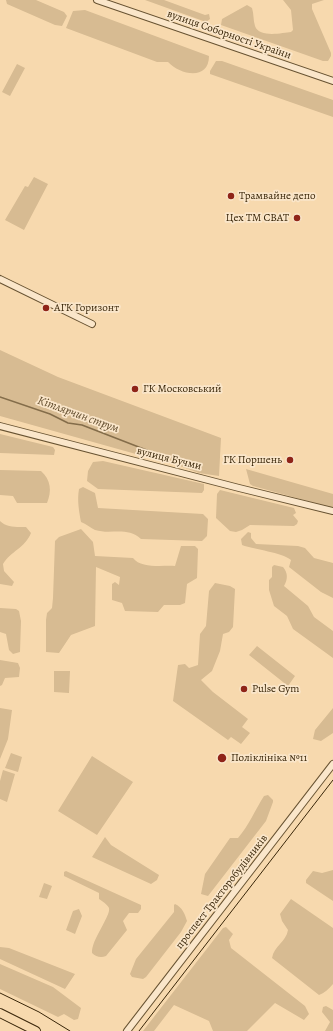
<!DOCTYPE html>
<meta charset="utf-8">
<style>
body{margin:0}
canvas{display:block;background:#f7d9ae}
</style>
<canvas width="333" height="1031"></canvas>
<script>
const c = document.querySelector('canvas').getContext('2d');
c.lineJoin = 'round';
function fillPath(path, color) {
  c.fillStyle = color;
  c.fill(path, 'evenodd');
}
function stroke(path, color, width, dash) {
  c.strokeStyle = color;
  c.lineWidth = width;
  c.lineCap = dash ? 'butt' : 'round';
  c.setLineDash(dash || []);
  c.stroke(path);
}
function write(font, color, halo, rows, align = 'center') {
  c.font = font + ' Alegreya,serif';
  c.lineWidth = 3.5;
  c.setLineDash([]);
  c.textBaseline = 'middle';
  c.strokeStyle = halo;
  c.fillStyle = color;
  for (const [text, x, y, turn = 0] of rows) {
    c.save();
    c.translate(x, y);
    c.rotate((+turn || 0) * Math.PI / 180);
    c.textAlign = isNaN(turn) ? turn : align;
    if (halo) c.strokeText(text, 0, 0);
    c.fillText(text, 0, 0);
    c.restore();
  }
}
fillPath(new Path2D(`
 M 6,0 L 36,0 L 64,12 L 67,16 L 62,26 L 55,25 L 7,4 Z
 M 145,0 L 164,0 L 205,15 L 209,14 L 210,19 L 206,22 Z
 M 283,0 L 324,0 L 312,4 L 312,9 L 331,53 L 331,56 L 328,61 L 323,61 L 221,25 L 222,19 L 247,5 L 252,8 C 254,14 253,20 255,26 C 259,38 282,33 291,32 L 293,30 L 291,10 Z
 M 85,10 L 209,56 C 209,81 180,75 168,62 L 157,62 L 66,28 L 73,11 Z
 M 216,61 L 222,61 L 333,100 L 333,117 L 210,74 L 210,71 Z
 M 17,64 L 25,68 L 10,96 L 2,92 Z
 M 34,177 L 48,184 L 24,230 L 5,220 L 25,186 L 28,187 Z
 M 0,350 L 58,377 L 221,438 L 219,476 L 199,473 L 158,458 L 143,456 L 0,416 Z
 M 0,434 L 53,447 L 55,450 L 54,455 L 0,453 Z
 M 103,461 L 204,484 L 204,490 L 202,493 L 98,489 L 87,481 L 88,471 L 93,462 Z
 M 246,469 L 333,494 L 333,508 L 253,486 L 250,484 Z
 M 0,470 L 41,471 C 51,480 52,491 47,503 L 17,503 L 13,496 L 0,495 Z
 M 83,487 L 95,493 L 98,508 L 203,514 L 208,519 L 207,536 L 202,541 L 141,539 C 127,526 111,535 95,530 C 91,528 86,524 81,522 C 79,511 77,500 79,489 Z
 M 220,490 L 294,508 L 296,513 L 293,515 L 298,521 L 297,524 L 294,526 L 250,525 L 242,530 L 236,532 L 230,531 L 216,518 L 217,494 Z
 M 0,521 C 7,528 17,527 26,527 L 31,533 C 25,548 11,551 3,564 L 4,571 L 14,582 L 12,586 L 0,584 Z
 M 81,529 L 93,542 L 95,556 L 133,558 C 141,569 163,565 175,566 L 181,546 L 195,546 L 198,549 L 197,578 L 187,584 L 185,603 L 180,605 L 164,605 L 158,612 L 125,611 L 122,603 L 112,600 L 112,584 L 115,582 L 119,585 L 120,577 L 96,567 L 95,626 L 71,635 L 59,653 L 46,652 L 46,620 L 47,613 L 52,608 L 53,598 L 55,541 L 59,537 Z
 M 248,532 L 251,533 L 251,538 L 256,544 L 298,546 L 305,548 L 314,558 L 333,563 L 333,598 L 321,592 L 289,567 L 291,560 C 281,552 256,550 242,545 L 241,539 Z
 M 274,565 L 283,567 C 288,573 288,579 284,586 L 308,606 L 314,617 L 333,631 L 333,658 L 293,629 L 287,616 L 274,606 L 269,590 L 269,580 L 272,577 L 272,567 Z
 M 215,583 L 230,586 L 235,589 L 233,627 L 229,632 L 223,634 L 220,651 L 212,671 L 201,680 L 213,692 L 248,719 L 242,727 L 250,733 L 241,744 L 231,737 L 228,740 L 173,701 L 178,665 L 185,664 L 189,668 L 198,665 L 200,634 L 206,626 L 209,591 Z
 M 0,608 L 16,609 L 19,611 L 21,621 L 20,652 L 13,654 L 9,650 L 6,634 L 0,632 Z
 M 257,646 L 295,676 L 288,686 L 249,655 Z
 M 0,660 L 18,663 L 20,668 L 19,677 L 5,678 L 2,685 L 0,686 Z
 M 54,671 L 70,671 L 69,693 L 54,692 Z
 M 0,708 L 12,710 L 8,739 L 0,759 Z
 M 333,708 L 333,733 L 321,741 L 313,739 L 315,730 Z
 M 11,753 L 22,757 L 18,772 L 5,768 Z
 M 92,756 L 133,782 L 97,835 L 58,811 Z
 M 3,770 L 15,774 L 7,802 L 0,799 L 0,781 Z
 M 268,795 L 273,800 L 273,802 L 266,821 L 208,896 L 201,894 L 205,874 L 230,838 L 238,838 C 249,825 255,810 264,796 Z
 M 105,837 L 111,845 L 159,875 L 157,880 L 151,884 L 92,857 Z
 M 333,870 L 333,901 L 306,883 L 306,880 L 313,871 L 322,873 Z
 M 66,871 L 141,905 L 141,909 L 138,913 L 129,913 L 123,921 L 127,930 L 106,956 C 101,958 96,957 92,953 C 91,940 111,916 109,908 C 107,904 102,901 99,899 L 99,893 L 64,876 L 64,872 Z
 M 44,883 L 52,886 L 47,899 L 39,897 Z
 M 291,899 L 333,928 L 333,984 C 329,989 324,993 319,995 L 272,958 C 274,946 286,942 288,930 L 282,921 L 280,914 Z
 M 175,904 C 182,907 185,914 187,921 L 181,932 L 146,977 L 143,979 L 132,977 L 130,974 L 136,959 L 174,912 L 174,905 Z
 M 79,909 L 82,916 L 75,934 L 66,930 L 73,911 Z
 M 226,927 L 233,934 L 229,940 L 231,948 L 305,1006 L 309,1014 L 304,1020 L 275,1003 L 247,1031 L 213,1031 L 209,1021 L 174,1005 L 154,1031 L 143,1031 L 223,928 Z
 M 0,947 L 9,948 L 75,974 L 65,989 L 0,959 Z
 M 0,964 L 53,987 L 81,1008 L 78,1019 L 74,1020 L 64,1014 L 58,1017 L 0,989 Z
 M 326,1006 L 333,1010 L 333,1031 L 325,1031 L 330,1022 L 322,1012 L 323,1007 Z`), '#d7bb92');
stroke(new Path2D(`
 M 0,397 L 50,414 L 68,423 L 82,425 L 149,451`), '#846d4a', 1.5);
const minor = new Path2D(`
 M 97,0 L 333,81
 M 0,279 L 92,324
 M 0,426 L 239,488 L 333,511
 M 127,1031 L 333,764`);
const major = new Path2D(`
 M 0,1013 L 36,1031`);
stroke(minor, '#685332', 8);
stroke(major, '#392609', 10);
stroke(minor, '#fae6ca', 6);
stroke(major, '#f7d9ae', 8);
stroke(new Path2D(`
 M 0,993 L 39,1012 L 70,1031
 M 139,1031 L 333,780`), '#392609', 1);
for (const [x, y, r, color] of [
 [231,196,4,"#8f2418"],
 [297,218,4,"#8f2418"],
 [46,308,4,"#8f2418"],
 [135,389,4,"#8f2418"],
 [290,460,4,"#8f2418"],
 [244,689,4,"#8f2418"],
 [222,758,5,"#8f2418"]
]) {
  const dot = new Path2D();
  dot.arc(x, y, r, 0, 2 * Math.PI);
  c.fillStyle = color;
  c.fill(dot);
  stroke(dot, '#fae6ca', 1.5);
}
write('11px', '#392609', '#fae6ca', [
 ["вулиця Соборності України",229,35,19],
 ["вулиця Бучми",169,459,14],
 ["проспект Тракторобудівників",222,892,-52]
]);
write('11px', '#392609', '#fae6ca', [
 ["Трамвайне депо",239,196],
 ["Цех ТМ СВАТ",289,218,"right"],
 ["АГК Горизонт",54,308],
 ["ГК Московський",143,389],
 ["ГК Поршень",282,460,"right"],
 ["Pulse Gym",252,689],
 ["Поліклініка №11",231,758]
], 'left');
write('italic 12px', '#5e492a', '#fae6ca', [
 ["Кітлярчин струм",78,415,20]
]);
</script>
